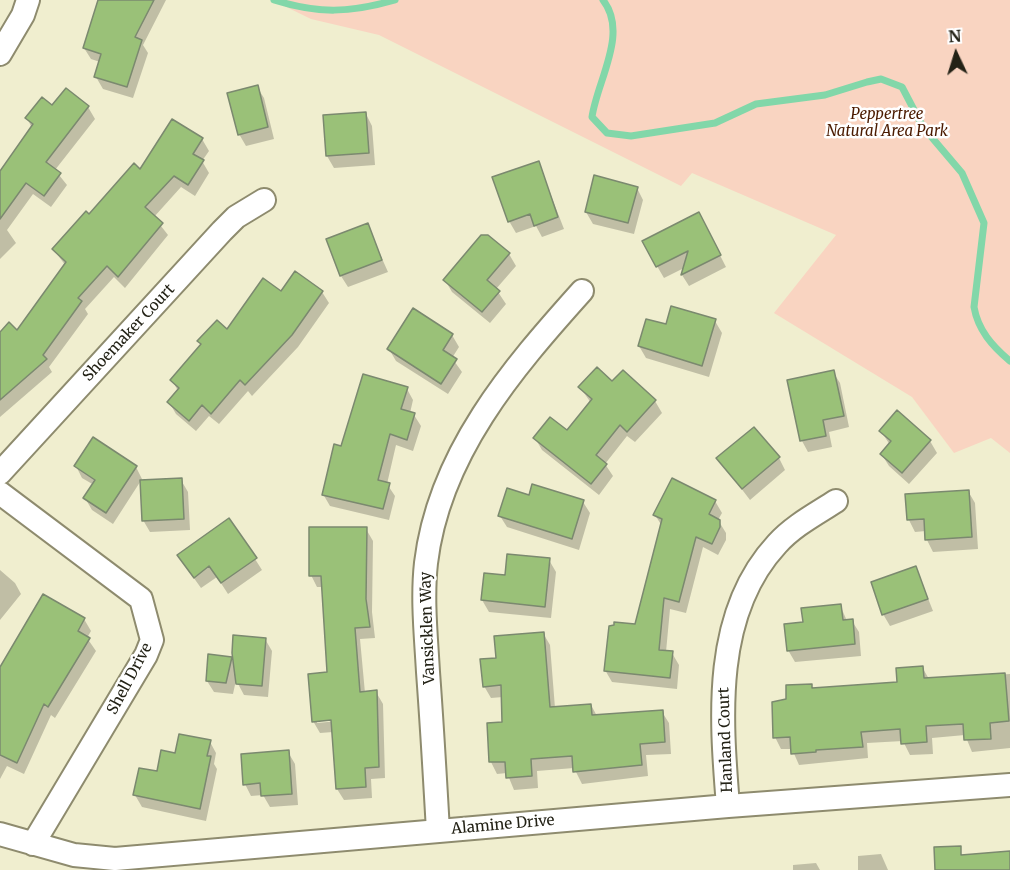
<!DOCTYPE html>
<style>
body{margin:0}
#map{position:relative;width:1010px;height:870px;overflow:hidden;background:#f0eecf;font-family:Merriweather,serif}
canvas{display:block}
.north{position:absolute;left:926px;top:24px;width:60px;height:60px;-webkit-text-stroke:4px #fff;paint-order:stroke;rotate:356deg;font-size:16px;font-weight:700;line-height:24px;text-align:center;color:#232216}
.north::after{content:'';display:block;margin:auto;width:21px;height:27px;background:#232216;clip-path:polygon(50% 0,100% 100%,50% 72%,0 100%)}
</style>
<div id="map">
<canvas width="1010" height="870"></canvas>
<div class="north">N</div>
</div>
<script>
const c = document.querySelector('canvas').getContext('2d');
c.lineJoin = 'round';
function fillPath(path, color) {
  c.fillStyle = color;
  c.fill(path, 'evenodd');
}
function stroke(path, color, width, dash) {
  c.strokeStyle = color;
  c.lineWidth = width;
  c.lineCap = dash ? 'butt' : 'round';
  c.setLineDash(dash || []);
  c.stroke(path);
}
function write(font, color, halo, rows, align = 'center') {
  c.font = font + ' Merriweather,serif';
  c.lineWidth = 5;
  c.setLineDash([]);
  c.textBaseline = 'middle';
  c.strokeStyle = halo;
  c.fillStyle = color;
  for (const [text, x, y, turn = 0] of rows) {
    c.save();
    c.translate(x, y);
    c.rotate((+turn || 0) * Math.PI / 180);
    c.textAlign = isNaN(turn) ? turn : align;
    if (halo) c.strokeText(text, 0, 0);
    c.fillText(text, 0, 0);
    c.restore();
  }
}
fillPath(new Path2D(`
 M 272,0 L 1010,0 L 1010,453 L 991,438 L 954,453 L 912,397 L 774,313 L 836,235 L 692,173 L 681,186 L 379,35 L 311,19 Z`), '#f9d4c1');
fillPath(new Path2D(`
 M 100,0 L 166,0 L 143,45 L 148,53 L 133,98 L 103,89 L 96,77 L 100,62 L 91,59 L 84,48 Z
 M 257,87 L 264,98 L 274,139 L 246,146 L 239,134 Z
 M 66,90 L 88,107 L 95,119 L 55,170 L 67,185 L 51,207 L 33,194 L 7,230 L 16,243 L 0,259 L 0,174 L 32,128 L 27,118 L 52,107 Z
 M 366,114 L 372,126 L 375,165 L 334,168 L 327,156 L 324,117 Z
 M 202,139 L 209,151 L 202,161 L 209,173 L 195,196 L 181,187 L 154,217 L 168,235 L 125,288 L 114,277 L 85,309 L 88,314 L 49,367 L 52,372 L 0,417 L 0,334 L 17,332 L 66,266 L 53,249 L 141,171 Z
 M 538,162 L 564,229 L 542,237 L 536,226 L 516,233 L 509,221 Z
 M 637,188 L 643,200 L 634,234 L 593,224 L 586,212 Z
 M 367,225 L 388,272 L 348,287 L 341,276 Z
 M 705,226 L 726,267 L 689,286 L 682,275 L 684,268 L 664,278 L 657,266 Z
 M 509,254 L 516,266 L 496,289 L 506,304 L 490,323 L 452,292 L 445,280 Z
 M 322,292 L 329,303 L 298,347 L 252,396 L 248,391 L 219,424 L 209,416 L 196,431 L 176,414 L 169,402 L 178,391 L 172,380 L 228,332 L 281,293 Z
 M 414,310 L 452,335 L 459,347 L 452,358 L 462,372 L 448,394 L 396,361 L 389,349 Z
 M 715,321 L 722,333 L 709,377 L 646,358 L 639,346 L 667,326 Z
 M 833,372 L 840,383 L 849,427 L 829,432 L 832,447 L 808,452 L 802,441 L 789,381 Z
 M 612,383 L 655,401 L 662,413 L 635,442 L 627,436 L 605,464 L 613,476 L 599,495 L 542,450 L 535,438 L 567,432 L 591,403 L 580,387 Z
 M 407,389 L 413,400 L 410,413 L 414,415 L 421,426 L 413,451 L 396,445 L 387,484 L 395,496 L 389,520 L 330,506 L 323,494 L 342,448 Z
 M 881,431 L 930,441 L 937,453 L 909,484 L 889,466 L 882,455 L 890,445 Z
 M 718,458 L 779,458 L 785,470 L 750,500 Z
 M 76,466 L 136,467 L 142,479 L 113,524 L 92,510 L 85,498 L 94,485 L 82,478 Z
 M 181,480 L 188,492 L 190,530 L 150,532 L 143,520 Z
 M 968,491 L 975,503 L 978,549 L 933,552 L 927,540 L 926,531 L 915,532 L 909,520 Z
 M 530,497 L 583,502 L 590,513 L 579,550 L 507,527 L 500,516 Z
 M 715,501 L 722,513 L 718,520 L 726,533 L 726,540 L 718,555 L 703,547 L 686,613 L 670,609 L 666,652 L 672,653 L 679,665 L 677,689 L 612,682 L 605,670 L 636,626 L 662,526 L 655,515 Z
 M 366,529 L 373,541 L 372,612 L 375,638 L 360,639 L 365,693 L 376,692 L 383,704 L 385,778 L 371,779 L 372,798 L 344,800 L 337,789 L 333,732 L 320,733 L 313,721 L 329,674 L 323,587 L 317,587 L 311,575 ZM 338,718 L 338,721 L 317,723 L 317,720 Z
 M 255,559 L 262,570 L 228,594 L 217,577 L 201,588 L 186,567 Z
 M 549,560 L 556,572 L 551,618 L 489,612 L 482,600 Z
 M 916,568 L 933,611 L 890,626 L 883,614 Z
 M 0,570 L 15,583 L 21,594 L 0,620 Z
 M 840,605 L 847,621 L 852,621 L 859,632 L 861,656 L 795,662 L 788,650 L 805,623 Z
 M 84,619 L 91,631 L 87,638 L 96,651 L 55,718 L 51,715 L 24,774 L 7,766 L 0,779 L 0,668 Z
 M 543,633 L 550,645 L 555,708 L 591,705 L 597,716 L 662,712 L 669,723 L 671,754 L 646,755 L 648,776 L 582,784 L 574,768 L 537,771 L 538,788 L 514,790 L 507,773 L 497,774 L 491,762 L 504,723 L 503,697 L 491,698 L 484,686 L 498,659 Z
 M 265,639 L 272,651 L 268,697 L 244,695 L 236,680 L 233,694 L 214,692 L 207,681 L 231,658 L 235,664 Z
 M 922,667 L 929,679 L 1010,674 L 1010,748 L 972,752 L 965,735 L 932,738 L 933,754 L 910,755 L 903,741 L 867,743 L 868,758 L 799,765 L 792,749 L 781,749 L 775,737 L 788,700 L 811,685 L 813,689 L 898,683 Z
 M 210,742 L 216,753 L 214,764 L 217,769 L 206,821 L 142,807 L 135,795 L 158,773 Z
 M 288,752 L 295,764 L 298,805 L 270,807 L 263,795 L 251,796 L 245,784 Z
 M 881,854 L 888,870 L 858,870 L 858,856 Z
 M 816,863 L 820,870 L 793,870 L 793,865 Z`), '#0003');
stroke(new Path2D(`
 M 274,0 C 318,14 350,13 395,0
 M 603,0 C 629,33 597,81 592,117 L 607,133 L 631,136 L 715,123 L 756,104 L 825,95 L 867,82 L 881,79 L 902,87 L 923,127 L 962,173 L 984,223 L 974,307 C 978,330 992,346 1010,361`), '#82d7a9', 7);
const building = new Path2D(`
 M 98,0 L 154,0 L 135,37 L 142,40 L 127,87 L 94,77 L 101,54 L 83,48 Z
 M 258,85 L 268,127 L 238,135 L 227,93 Z
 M 66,88 L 89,106 L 46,162 L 61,173 L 44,196 L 26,183 L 0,219 L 0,171 L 33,124 L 25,118 L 42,97 L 52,105 Z
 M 366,112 L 369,153 L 326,156 L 323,115 Z
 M 172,119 L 203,138 L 193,154 L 204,160 L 188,185 L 174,176 L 145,207 L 163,223 L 118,277 L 107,266 L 78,298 L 82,301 L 43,355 L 47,359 L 0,400 L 0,332 L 9,322 L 17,330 L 66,262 L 52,249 L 86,211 L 89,214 L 134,163 L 140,169 Z
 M 539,161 L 558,217 L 534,226 L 530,214 L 508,222 L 492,177 Z
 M 594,175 L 638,187 L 628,223 L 585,212 Z
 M 699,212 L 721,255 L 681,275 L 688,251 L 656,267 L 642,241 Z
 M 368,223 L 382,260 L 340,276 L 326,239 Z
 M 481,235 L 488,235 L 510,253 L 487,280 L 500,291 L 482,312 L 443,280 Z
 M 295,271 L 323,291 L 292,335 L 245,385 L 240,380 L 211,414 L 202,405 L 189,421 L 167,402 L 179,388 L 170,380 L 201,344 L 197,341 L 217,320 L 227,329 L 263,278 L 281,291 Z
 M 671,306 L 716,319 L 702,366 L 638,346 L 646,319 L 666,324 Z
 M 413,308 L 453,334 L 443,350 L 457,359 L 441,384 L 387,349 Z
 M 597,367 L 612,381 L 623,370 L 656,400 L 627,432 L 620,425 L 596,455 L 607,464 L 591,484 L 533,438 L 550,417 L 567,430 L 592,399 L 578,387 Z
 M 834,370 L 844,416 L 823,420 L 826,436 L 800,441 L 787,380 Z
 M 363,374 L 408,387 L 401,409 L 415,413 L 407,440 L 390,434 L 378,480 L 390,483 L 383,509 L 322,495 L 334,444 L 341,446 Z
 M 897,410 L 931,440 L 902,473 L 880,454 L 891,441 L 879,431 Z
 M 754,427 L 780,457 L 742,489 L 716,458 Z
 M 93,437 L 137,466 L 106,513 L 83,498 L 95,480 L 74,466 Z
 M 182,478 L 184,519 L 142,521 L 140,480 Z
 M 672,478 L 716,500 L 709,514 L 720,520 L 720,527 L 712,544 L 696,537 L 679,602 L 664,598 L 659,650 L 673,651 L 670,678 L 604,671 L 609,626 L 614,625 L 614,622 L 635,624 L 662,519 L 653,515 Z
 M 532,484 L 584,500 L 572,539 L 498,516 L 507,488 L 529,495 Z
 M 969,490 L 972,537 L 925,540 L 924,519 L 907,520 L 905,494 Z
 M 229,518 L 257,558 L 221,583 L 209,566 L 194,578 L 177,555 Z
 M 309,527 L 367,527 L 366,599 L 370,627 L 355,628 L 360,692 L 377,690 L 379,767 L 365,768 L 366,787 L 336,789 L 331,720 L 312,722 L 308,674 L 327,672 L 321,576 L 309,576 Z
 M 507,554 L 550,558 L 545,607 L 481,600 L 484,573 L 505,575 Z
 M 916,566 L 928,599 L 882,615 L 871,582 Z
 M 43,594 L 85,618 L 78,631 L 90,638 L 48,707 L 44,704 L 17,763 L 0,755 L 0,667 Z
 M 841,604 L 843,620 L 853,619 L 855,644 L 787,651 L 784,624 L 803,622 L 801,608 Z
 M 544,632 L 550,707 L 591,704 L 592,715 L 663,710 L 665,742 L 640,744 L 642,765 L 573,772 L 572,756 L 531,759 L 532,776 L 506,778 L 505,762 L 489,762 L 487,723 L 502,722 L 501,685 L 483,687 L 480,659 L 496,658 L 494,636 Z
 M 233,635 L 266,638 L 262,686 L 236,684 L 232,653 Z
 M 208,654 L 232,657 L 226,683 L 206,681 Z
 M 923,666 L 924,678 L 1005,673 L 1009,721 L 990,723 L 991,739 L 964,740 L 963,724 L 926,726 L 927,742 L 901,744 L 900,729 L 861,732 L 863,747 L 816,750 L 816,752 L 791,754 L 790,737 L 773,738 L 772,702 L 786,699 L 786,685 L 812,684 L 812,688 L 897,682 L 896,668 Z
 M 179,734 L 211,740 L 207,756 L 211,756 L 200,809 L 133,795 L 139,768 L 157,771 L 161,750 L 175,753 Z
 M 289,750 L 292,794 L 261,796 L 260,783 L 243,785 L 241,754 Z
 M 961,846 L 961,855 L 1010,851 L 1010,870 L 935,870 L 934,847 Z`);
fillPath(building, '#9ac178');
stroke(building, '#7b896f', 1.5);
const street = new Path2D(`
 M 0,54 L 23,15 L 28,0
 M 0,473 L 222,231 L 236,217 L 264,200
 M 0,493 L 141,599 L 152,640 L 146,655 L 33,844
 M 728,806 C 721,719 712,614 777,544 C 793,526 816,514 836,501
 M 438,831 C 435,778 432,725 428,672 C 426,636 422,599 426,563 C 439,454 512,369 582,291
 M 0,834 L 74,855 L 115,859 L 728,806 L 1010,785`);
stroke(street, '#8e8b6e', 26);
stroke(street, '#fff', 22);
write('italic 15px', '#4b1b00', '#fff', [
 ["Peppertree",887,115],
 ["Natural Area Park",887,132]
]);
write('15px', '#232216', '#fff', [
 ["Shoemaker Court",129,333,-47],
 ["Vansicklen Way",428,628,-92],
 ["Shell Drive",130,679,-62],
 ["Hanland Court",726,740,-92],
 ["Alamine Drive",503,825,-5]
]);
</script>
